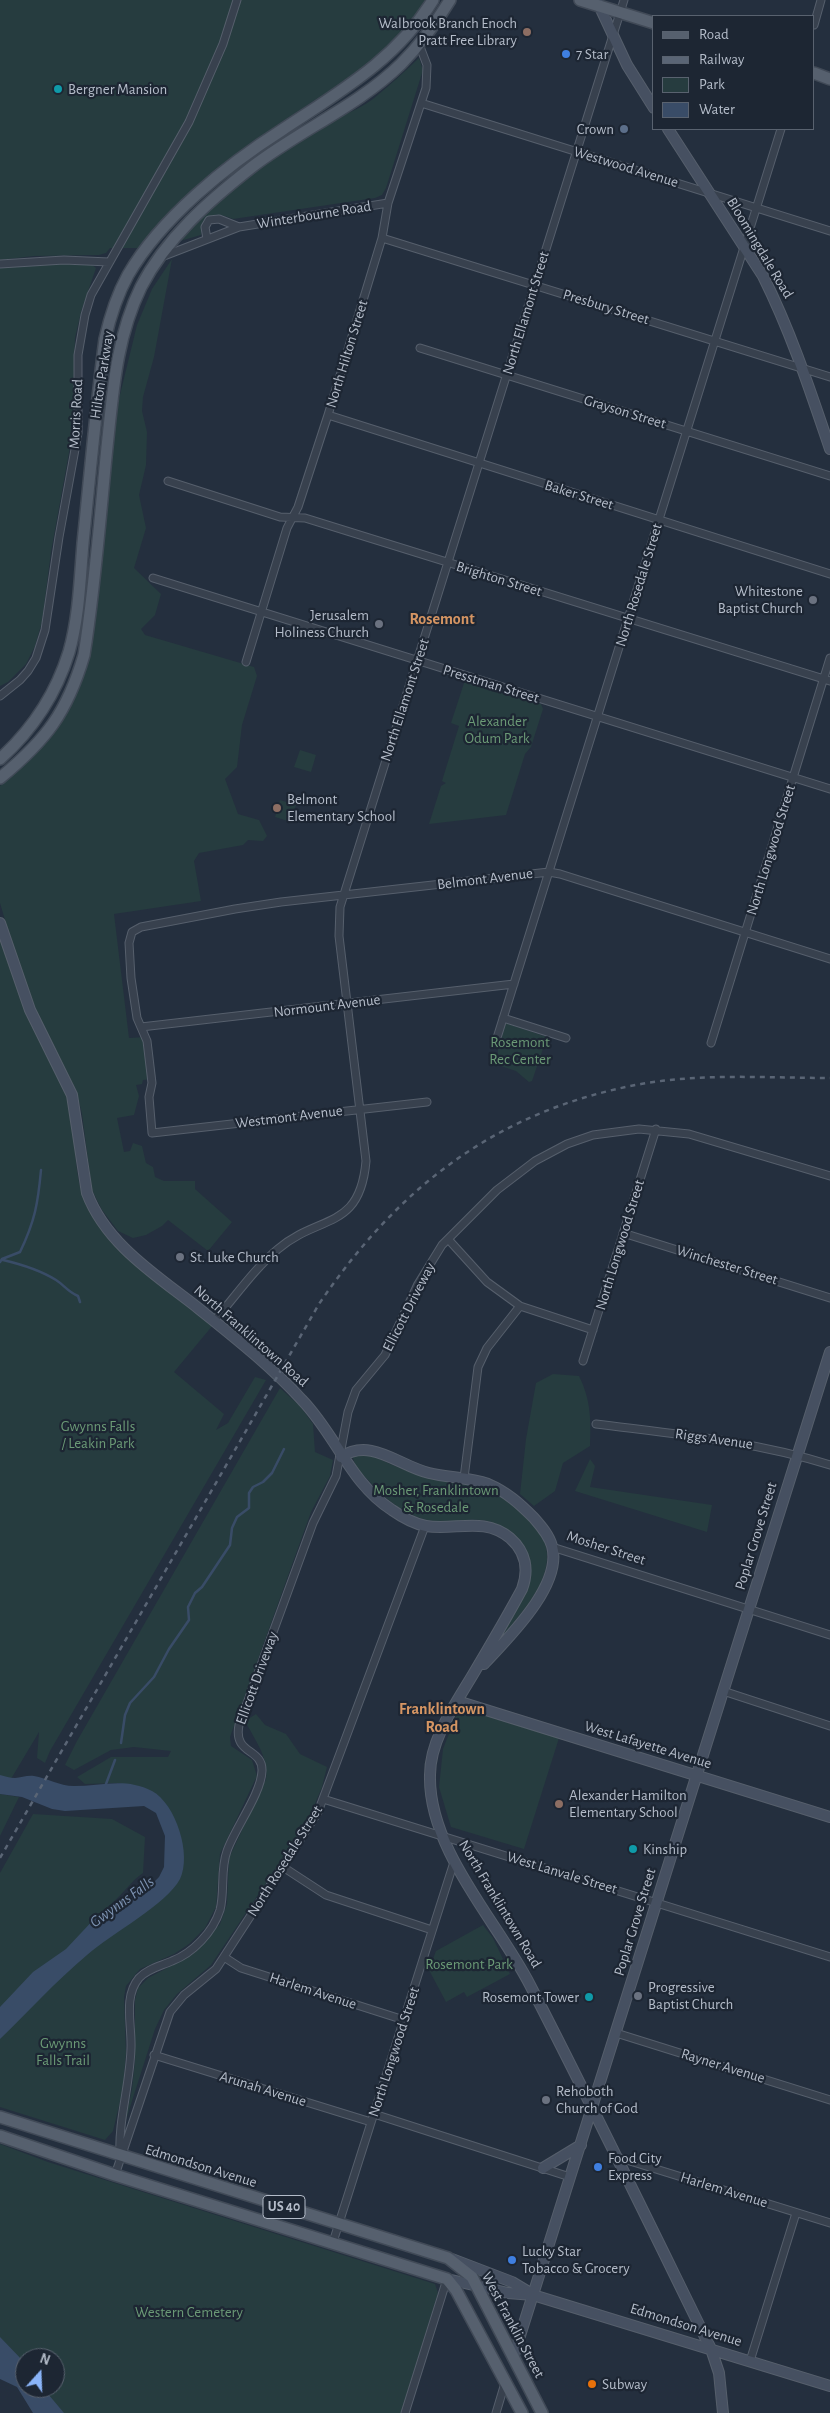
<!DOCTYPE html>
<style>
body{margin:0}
#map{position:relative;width:830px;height:2413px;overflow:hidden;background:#242f3e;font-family:"Alegreya Sans",sans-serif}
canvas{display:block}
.legend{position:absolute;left:652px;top:15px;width:162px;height:115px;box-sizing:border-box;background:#1d2633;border:1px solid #59626f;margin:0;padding:6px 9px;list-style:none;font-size:15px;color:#b4bcc9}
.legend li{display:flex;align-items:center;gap:10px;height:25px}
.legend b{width:25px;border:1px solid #59626f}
.north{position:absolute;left:15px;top:2348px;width:50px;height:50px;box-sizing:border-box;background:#1d2633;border:1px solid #59626f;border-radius:50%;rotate:20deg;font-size:14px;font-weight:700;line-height:20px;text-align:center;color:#b4bcc9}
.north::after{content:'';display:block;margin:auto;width:18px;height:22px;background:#8ab4f8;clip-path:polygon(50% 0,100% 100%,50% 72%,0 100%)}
</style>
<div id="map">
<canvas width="830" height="2413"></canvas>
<ul class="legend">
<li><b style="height:6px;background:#56606e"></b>Road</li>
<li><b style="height:6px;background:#5a6575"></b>Railway</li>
<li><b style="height:14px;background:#263c3f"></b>Park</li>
<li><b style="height:14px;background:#394c67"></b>Water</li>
</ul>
<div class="north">N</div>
</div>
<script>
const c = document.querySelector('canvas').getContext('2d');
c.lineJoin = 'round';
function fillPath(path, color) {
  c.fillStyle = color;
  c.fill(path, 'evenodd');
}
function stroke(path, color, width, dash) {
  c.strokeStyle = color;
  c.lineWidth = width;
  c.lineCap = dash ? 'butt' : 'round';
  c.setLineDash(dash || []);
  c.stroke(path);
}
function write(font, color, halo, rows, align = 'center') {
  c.font = font + ' "Alegreya Sans",sans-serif';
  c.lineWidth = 4.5;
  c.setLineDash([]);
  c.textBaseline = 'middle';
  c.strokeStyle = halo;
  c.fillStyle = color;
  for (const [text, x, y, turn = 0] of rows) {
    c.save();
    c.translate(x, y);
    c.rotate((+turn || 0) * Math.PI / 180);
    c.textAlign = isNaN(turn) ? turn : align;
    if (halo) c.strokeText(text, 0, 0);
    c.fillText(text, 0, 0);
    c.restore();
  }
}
fillPath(new Path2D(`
 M 0,0 L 425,0 C 389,61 328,89 272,129 C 222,163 178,203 139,248 L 110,248 L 106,253 L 99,255 L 34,256 L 0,260 Z
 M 419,58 L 423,70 L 386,188 L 382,195 L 375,198 L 233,219 C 220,214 215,212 203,221 L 201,235 L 180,241 C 215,194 269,158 319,127 C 337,117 357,111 373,99 C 389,86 404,72 419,58 Z
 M 172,259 L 154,357 L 143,397 L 142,411 L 147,432 L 146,465 L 139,495 L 146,528 L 134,568 L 161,594 L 155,615 L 141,629 L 145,635 L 254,667 L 257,676 L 242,725 L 237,767 L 225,779 L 238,814 L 259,820 L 267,836 L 263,841 L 248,840 L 243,845 L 199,853 L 194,861 L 201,901 L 114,914 L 129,1038 L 147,1037 L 152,1079 L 143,1080 L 142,1084 L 136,1085 L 139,1096 L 134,1115 L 117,1118 L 124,1152 L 130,1151 L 133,1143 L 142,1146 L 146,1163 L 153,1167 L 155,1177 L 164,1181 L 195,1181 L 195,1189 L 232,1222 L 208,1251 L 168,1220 L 162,1226 L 146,1235 L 133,1238 L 118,1231 L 102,1210 L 92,1190 L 82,1114 L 76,1090 L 41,1022 L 19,968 L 0,903 L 0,786 C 51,745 78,707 92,643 L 117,407 L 137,325 L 152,289 Z
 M 72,263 L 91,264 L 96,268 L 81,312 L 75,338 L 72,436 L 51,552 L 42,622 L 35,646 L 26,664 L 8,682 L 0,686 L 0,267 Z
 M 465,680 L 541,704 L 543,709 L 531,747 L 525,754 L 506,815 L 429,824 L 441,786 L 446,783 L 442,781 L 459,726 L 451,723 Z
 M 300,750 L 316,755 L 311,772 L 294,767 Z
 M 280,800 L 296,805 L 291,822 L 275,817 Z
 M 0,939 C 10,970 21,1001 35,1031 C 45,1052 60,1073 67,1095 C 77,1128 72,1164 83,1196 C 99,1244 173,1293 213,1325 L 174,1372 L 224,1414 L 216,1430 L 228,1423 L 255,1377 L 266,1380 L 50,1751 L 45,1763 L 37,1758 L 39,1732 L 8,1784 L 0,1782 Z
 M 505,1023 L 547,1037 L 532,1081 L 529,1082 L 516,1071 L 498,1065 L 498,1048 Z
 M 553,1374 L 579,1376 C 591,1400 591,1420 590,1446 L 563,1463 L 555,1491 L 534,1506 L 520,1494 L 526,1439 L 536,1383 Z
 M 280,1388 L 300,1406 L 313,1424 L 315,1452 L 333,1460 L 330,1476 L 311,1512 L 230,1737 L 231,1746 L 252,1760 L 257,1776 L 220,1854 L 216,1907 L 205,1928 L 189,1944 L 174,1954 L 140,1969 L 126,1986 L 124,1997 L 126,2053 L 123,2089 L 113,2131 L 105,2140 L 0,2107 L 0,1873 L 33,1814 L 112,1819 L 145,1837 L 143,1873 C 131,1881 123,1894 112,1903 L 129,1908 L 163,1883 L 175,1858 L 158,1809 L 120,1783 L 85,1784 L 77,1777 L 111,1757 L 168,1757 L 171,1751 L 134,1747 L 111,1750 L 74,1770 L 65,1765 L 77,1741 Z
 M 366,1453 C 383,1460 401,1470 419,1474 C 470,1487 491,1478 530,1522 C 537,1530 544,1537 546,1547 C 554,1581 517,1618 497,1642 L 525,1591 L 519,1541 C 484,1508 473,1524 434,1521 C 409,1519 385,1499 369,1481 C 362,1474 354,1467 353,1457 Z
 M 590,1459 L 595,1466 L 590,1487 L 712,1505 L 707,1532 L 575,1491 Z
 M 459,1708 L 559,1738 L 524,1849 L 451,1827 L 439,1787 L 443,1749 Z
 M 256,1714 L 265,1725 L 286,1734 L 300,1754 L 327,1767 L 322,1787 L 311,1813 L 290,1847 L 211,1965 L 177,1994 L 164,2010 L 155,2029 L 124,2126 L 132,2089 L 135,2061 L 135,2000 L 138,1988 L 148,1978 L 192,1955 L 220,1924 L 227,1904 L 229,1858 L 266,1779 C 269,1758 255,1740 245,1721 Z
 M 0,1794 L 19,1797 L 0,1836 Z
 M 483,1925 L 493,1938 L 510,1974 L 467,1997 L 464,1992 L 446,2002 L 429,1970 L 436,1951 Z
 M 0,2144 L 48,2162 L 435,2284 L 438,2293 L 401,2413 L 51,2413 L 26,2388 L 55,2388 L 55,2358 L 25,2358 L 25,2387 L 0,2361 Z`), '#263c3f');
fillPath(new Path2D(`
 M 0,1775 C 5,1776 10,1778 15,1778 C 21,1778 27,1775 34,1776 C 47,1778 59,1786 74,1786 C 100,1786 126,1777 152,1791 C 176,1804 192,1855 180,1879 C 167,1904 111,1934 87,1955 C 56,1981 29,2011 0,2039 L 0,2007 L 33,1972 L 66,1949 L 97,1916 L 150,1886 L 159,1877 L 164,1867 L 165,1836 L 156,1813 L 144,1806 L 65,1811 L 52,1809 L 22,1797 L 0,1794 Z
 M 0,2337 L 25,2363 L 25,2388 L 43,2388 L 64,2413 L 33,2413 L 17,2387 L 0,2379 Z`), '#394c67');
stroke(new Path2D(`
 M 3,1260 C 20,1264 40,1270 56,1280 C 64,1285 68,1292 78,1296 L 80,1302
 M 0,1262 L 2,1259 L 20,1252 C 35,1221 38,1203 41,1170
 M 121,1743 L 125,1715 L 130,1703 L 154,1677 L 169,1649 L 189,1620 L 188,1607 L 195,1593 L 202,1587 L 230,1545 L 232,1528 L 237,1517 L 249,1508 L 249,1493 L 253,1487 L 263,1482 L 272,1473 L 284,1449
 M 106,1784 L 115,1760`), '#394c67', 2.5);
const street = new Path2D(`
 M 814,25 L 821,0
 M 421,103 L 830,231
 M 382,238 L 830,377
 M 207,239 L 205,227 L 209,220 L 219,219 L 239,227
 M 164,256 L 239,227 L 388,203
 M 0,264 L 64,260 L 109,262
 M 420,348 L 830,476
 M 328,415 L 830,574
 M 168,481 L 280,517 L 305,518 L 830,681
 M 153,578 L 830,789
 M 246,662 L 287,528 L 298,507 L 328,415 L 382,238 L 388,203 L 426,88 L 427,65 L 419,44
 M 0,696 L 20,680 L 28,671 L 36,658 L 45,630 L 59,537 L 78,433 L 78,355 L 85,315 L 91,295 L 189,122 L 223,44 L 237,0
 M 503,1018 L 566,1038
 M 141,1027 L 514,984
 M 496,1041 L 781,129
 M 711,1043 L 830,658
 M 427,1102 L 152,1133 L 149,1097 L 152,1083 L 147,1041 L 137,1018 L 131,978 L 129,943 L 132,932 L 141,927 L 235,909 L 281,902 L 549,872 L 560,874 L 830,959
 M 623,1233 L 830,1298
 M 448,1239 L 487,1282 L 520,1306 L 593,1330
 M 214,1321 C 235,1297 254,1269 278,1249 C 319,1214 360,1231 366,1161 L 339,936 L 340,907 L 624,0
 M 583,1361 L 656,1129
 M 596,1424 C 675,1434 754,1441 830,1465
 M 464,1478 L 478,1367 L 487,1348 L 520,1306
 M 552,1547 L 830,1635
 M 723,1691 L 830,1726
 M 323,1799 L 830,1957
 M 283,1867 L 326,1895 L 432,1930
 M 224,1957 L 241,1968 L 404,2020
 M 616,2033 L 830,2100
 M 154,2055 L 371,2122
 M 374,2114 L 570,2177
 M 120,2156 C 118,2120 130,2085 131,2048 C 132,2025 123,1997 139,1978 C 147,1969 161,1966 172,1961 C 193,1953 213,1932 220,1910 C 225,1891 220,1870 227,1851 C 235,1828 261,1794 262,1771 C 263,1748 233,1755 239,1725 L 313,1523 L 336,1476 L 348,1412 L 356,1390 L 385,1355 L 418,1284 L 442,1245 L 497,1190 L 535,1161 L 567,1144 L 593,1135 L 639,1129 L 689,1134 L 830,1176
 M 617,2157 L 830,2223
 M 115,2175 L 170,2012 L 184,1995 L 216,1969 L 318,1812 L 425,1526
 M 333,2242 L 454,1862
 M 750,2361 L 796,2213
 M 405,2413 L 447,2279
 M 496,2413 L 505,2383`);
const secondary = new Path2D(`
 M 597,1 L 627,65 L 654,108
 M 668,129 L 763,276 C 791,332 810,390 830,449
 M 0,923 L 30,1010 L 72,1095 L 87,1193 C 106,1244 156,1275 198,1308 C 234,1337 271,1366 302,1400 C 336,1435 350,1483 392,1510 C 402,1517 414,1524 426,1526 C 455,1531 484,1516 510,1538 C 526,1552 529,1570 522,1589 C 507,1617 491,1644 475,1671 C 457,1702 430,1738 430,1775 C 428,1850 498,1922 530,1985 C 592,2105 651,2227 711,2349 L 719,2373 L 723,2413
 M 341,1457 C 371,1437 399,1466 429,1473 C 449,1478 469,1477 488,1484 C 507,1492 520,1504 534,1518 C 541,1526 549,1535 552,1546 C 563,1585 508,1638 484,1664
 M 457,1701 L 830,1817
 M 543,2168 L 581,2145
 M 452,2259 L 512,2282 L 532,2294
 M 447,2279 L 508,2293 L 533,2295 L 830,2386
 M 513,2358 L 830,1352`);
const primary = new Path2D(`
 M 580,0 L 654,23
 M 814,73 L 830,79
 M 0,759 C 32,730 56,694 69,652 C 79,617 80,579 83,543 C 90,475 96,407 105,339 C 110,317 117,295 128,275 C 161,218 227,165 282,130 C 339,92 396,60 433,0
 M 0,778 C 46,740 67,713 84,655 C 95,587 100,517 107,447 C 113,392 116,338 141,287 C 166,238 210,200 252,167 C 300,130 358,106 401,64 C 420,45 436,23 450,0
 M 0,2117 L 448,2258 L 472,2277 L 542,2413
 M 0,2136 L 115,2175 L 447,2279 L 456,2290 L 522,2413`);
stroke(street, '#565f6c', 9);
stroke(secondary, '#565f6c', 12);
stroke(primary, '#414a57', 14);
stroke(street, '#38414e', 7);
stroke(secondary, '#465061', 10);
stroke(primary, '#56606e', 11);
stroke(new Path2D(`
 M 0,1858 L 319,1304 C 399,1186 498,1110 641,1084 C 703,1073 767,1078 830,1078`), '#5a6575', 2.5, [5, 5]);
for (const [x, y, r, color] of [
 [527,32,5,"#8d6e63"],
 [566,54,5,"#3f7fe0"],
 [58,89,5,"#0f9aa8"],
 [624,129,5,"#5c6f8a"],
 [813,600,5,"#6b7280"],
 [379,624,5,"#6b7280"],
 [277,808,5,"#8d6e63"],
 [180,1257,5,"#6b7280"],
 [559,1804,5,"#8d6e63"],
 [633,1849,5,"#0f9aa8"],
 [638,1996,5,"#6b7280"],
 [589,1997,5,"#0f9aa8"],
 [546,2100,5,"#6b7280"],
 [598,2167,5,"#3f7fe0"],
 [512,2260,5,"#3f7fe0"],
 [592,2384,5,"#e8710a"]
]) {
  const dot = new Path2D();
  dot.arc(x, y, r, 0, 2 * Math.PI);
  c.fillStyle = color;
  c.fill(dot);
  stroke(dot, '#1d2633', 2);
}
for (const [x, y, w] of [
 [284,2207,42]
]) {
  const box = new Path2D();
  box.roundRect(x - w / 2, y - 11.5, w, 23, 4);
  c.fillStyle = '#1d2633';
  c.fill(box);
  stroke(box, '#b4bcc9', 1);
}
write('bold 14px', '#b4bcc9', null, [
 ["US 40",284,2207]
]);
write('15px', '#b4bcc9', '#1d2633', [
 ["Walbrook Branch Enoch",517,23,"right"],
 ["Pratt Free Library",517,40,"right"],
 ["7 Star",576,54],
 ["Bergner Mansion",68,89],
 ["Crown",614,129,"right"],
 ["Whitestone",803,591,"right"],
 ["Baptist Church",803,608,"right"],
 ["Jerusalem",369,615,"right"],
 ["Holiness Church",369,632,"right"],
 ["Belmont",287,799],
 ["Elementary School",287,816],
 ["St. Luke Church",190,1257],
 ["Alexander Hamilton",569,1795],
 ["Elementary School",569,1812],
 ["Kinship",643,1849],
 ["Progressive",648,1987],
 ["Baptist Church",648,2004],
 ["Rosemont Tower",579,1997,"right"],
 ["Rehoboth",556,2091],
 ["Church of God",556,2108],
 ["Food City",608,2158],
 ["Express",608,2175],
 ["Lucky Star",522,2251],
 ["Tobacco & Grocery",522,2268],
 ["Subway",602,2384]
], 'left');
write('15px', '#b4bcc9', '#1d2633', [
 ["Westwood Avenue",626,167,17],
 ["Winterbourne Road",314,215,-9],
 ["Bloomingdale Road",760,248,59],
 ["Presbury Street",606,307,17],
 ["North Ellamont Street",526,313,-73],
 ["North Hilton Street",347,354,-73],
 ["Hilton Parkway",102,375,-81],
 ["Grayson Street",625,412,17],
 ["Morris Road",76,414,-87],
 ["Baker Street",579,495,17],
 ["Brighton Street",499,579,17],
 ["North Rosedale Street",639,585,-73],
 ["Presstman Street",491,684,17],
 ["North Ellamont Street",405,700,-72],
 ["North Longwood Street",771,850,-73],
 ["Belmont Avenue",485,879,-7],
 ["Normount Avenue",327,1006,-7],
 ["Westmont Avenue",289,1117,-7],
 ["North Longwood Street",620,1245,-73],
 ["Winchester Street",727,1265,17],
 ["Ellicott Driveway",409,1307,-63],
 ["North Franklintown Road",251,1336,41],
 ["Riggs Avenue",714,1439,8],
 ["Poplar Grove Street",756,1536,-73],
 ["Mosher Street",606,1548,18],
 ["Ellicott Driveway",257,1678,-70],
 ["West Lafayette Avenue",648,1745,17],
 ["North Rosedale Street",285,1861,-58],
 ["West Lanvale Street",562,1873,17],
 ["North Franklintown Road",500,1904,59],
 ["Poplar Grove Street",635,1922,-73],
 ["Harlem Avenue",313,1991,18],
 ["North Longwood Street",394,2052,-72],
 ["Rayner Avenue",723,2066,17],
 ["Arunah Avenue",263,2089,17],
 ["Edmondson Avenue",201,2166,17],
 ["Harlem Avenue",724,2190,17],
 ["West Franklin Street",513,2325,62],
 ["Edmondson Avenue",686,2325,17]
]);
write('15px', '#6b9a76', '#1d2633', [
 ["Alexander",497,721],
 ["Odum Park",497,738],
 ["Rosemont",520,1042],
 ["Rec Center",520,1059],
 ["Gwynns Falls",98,1426],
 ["/ Leakin Park",98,1443],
 ["Mosher, Franklintown",436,1490],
 ["& Rosedale",436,1507],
 ["Rosemont Park",469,1964],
 ["Gwynns",63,2043],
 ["Falls Trail",63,2060],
 ["Western Cemetery",189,2312]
]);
write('bold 16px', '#d59563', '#1d2633', [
 ["Rosemont",442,619],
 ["Franklintown",442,1709],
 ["Road",442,1727]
]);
write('italic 16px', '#7c92b1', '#1d2633', [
 ["Gwynns Falls",122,1902,-36]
]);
</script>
